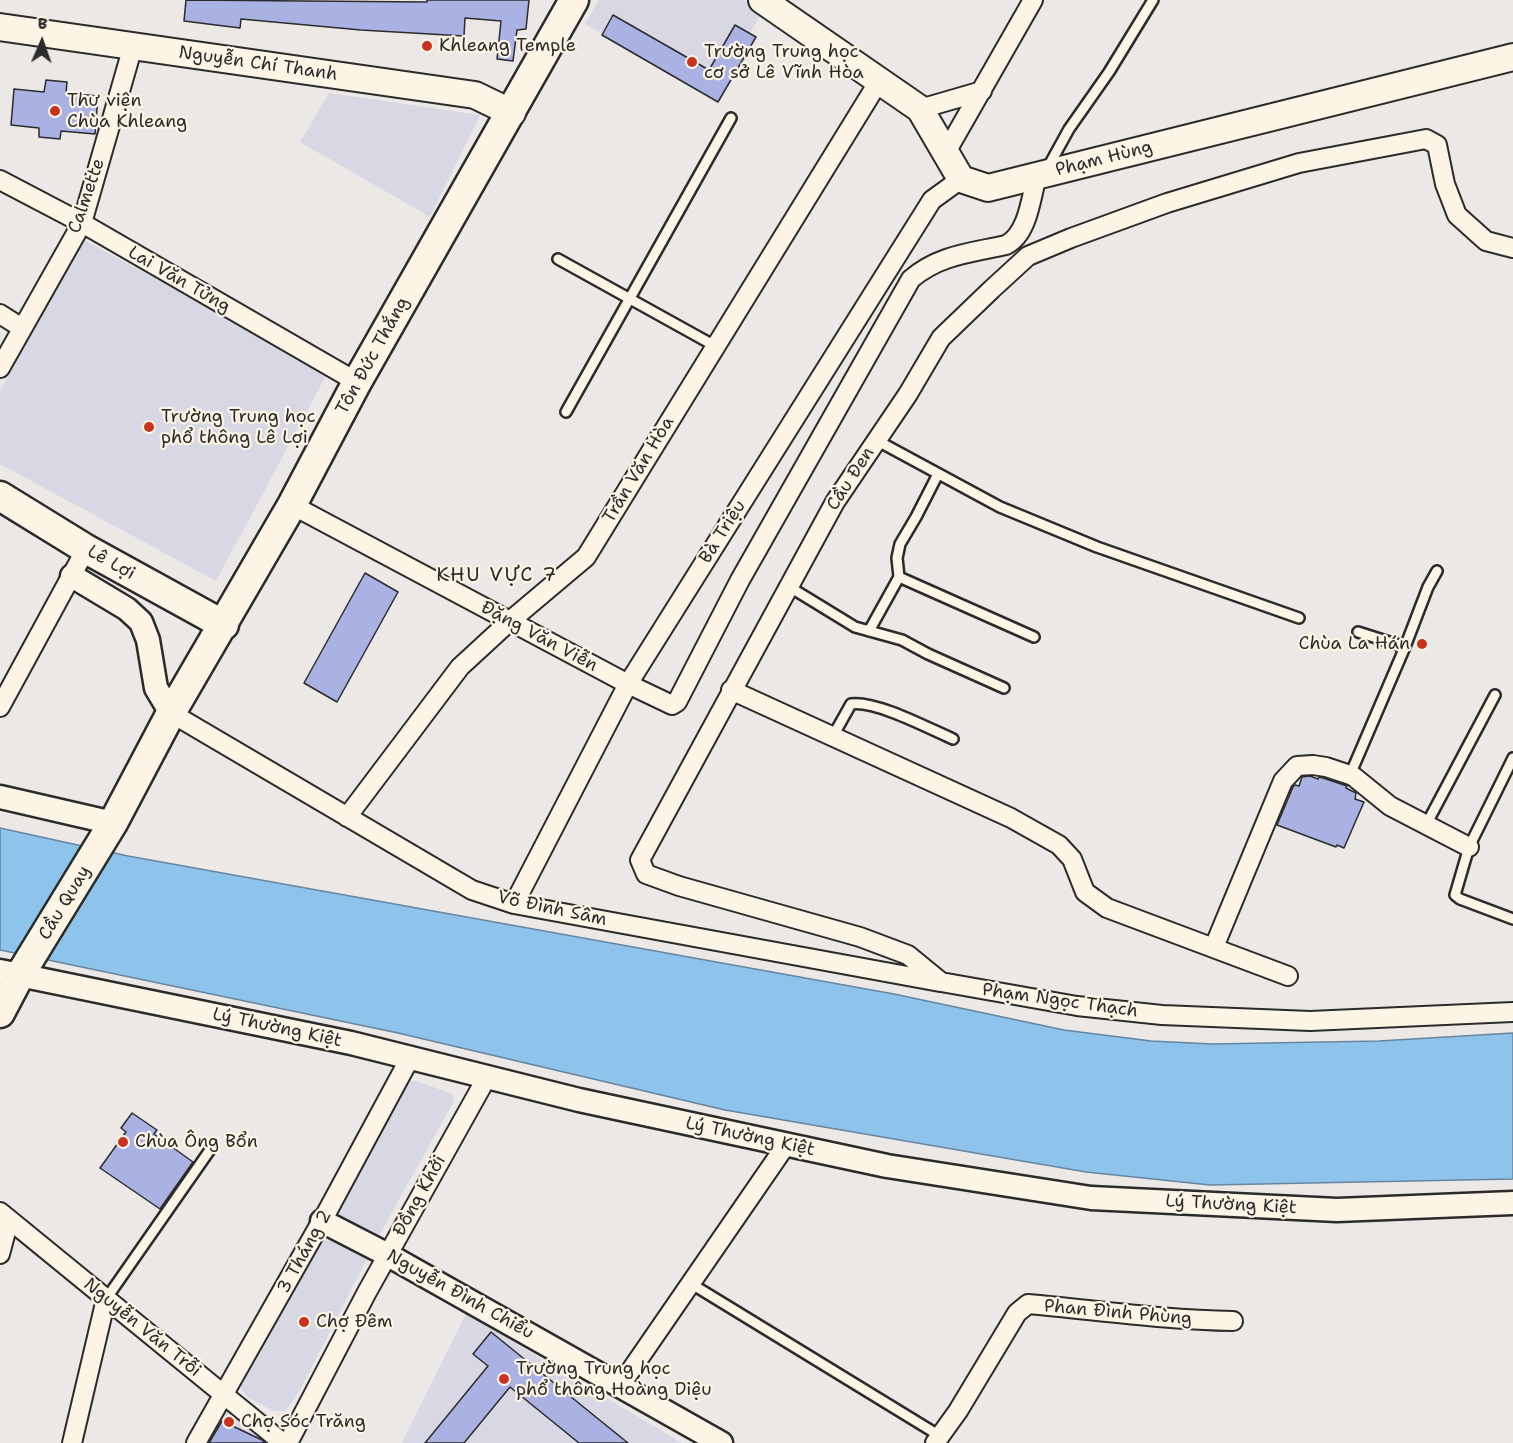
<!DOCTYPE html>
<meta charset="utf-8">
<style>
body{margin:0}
#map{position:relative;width:1513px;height:1443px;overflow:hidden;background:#ece8e5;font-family:"Shantell Sans",sans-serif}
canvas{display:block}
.north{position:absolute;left:12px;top:12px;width:60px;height:60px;-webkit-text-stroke:4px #fcf5e5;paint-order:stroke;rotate:2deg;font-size:16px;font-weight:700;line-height:24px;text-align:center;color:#2b2b2b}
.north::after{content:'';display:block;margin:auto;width:21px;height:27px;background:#2b2b2b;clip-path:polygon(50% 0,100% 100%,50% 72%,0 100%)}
</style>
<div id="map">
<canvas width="1513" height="1443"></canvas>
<div class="north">B</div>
</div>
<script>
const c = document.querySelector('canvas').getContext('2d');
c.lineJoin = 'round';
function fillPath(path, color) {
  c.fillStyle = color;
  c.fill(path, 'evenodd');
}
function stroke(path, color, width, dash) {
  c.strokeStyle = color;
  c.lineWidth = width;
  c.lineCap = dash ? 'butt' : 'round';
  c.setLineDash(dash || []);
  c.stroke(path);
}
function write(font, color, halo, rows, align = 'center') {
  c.font = font + ' "Shantell Sans",sans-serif';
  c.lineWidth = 4.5;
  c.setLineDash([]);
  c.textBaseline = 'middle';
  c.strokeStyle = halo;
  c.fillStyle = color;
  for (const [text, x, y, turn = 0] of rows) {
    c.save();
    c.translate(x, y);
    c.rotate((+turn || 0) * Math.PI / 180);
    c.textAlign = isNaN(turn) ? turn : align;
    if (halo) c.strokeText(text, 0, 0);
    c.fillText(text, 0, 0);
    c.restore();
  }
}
fillPath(new Path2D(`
 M 599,0 L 744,0 L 762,12 L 713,100 L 585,24 Z
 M 329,93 L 480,115 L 430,217 L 300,142 Z
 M 84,240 L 328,372 L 216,581 L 0,464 L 0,391 Z
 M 407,1080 L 419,1082 L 453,1094 L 454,1101 L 377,1239 L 335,1216 Z
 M 324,1240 L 333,1241 L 356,1252 L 367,1259 L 300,1390 L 285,1411 L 273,1411 L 247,1397 L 239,1385 L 315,1245 Z
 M 466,1314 L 682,1443 L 402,1443 Z
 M 222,1401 L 275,1443 L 198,1443 Z`), '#d8d8e4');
const water = new Path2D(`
 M 0,828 L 128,856 L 894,994 L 1064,1030 L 1151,1041 L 1212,1044 L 1379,1041 L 1513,1033 L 1513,1179 L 1210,1185 L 1086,1172 L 725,1110 L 398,1033 L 0,950 Z`);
fillPath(water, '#8ec3ec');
stroke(water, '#66869f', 1.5);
const building = new Path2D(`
 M 186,0 L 427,2 L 427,0 L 529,0 L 526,29 L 517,30 L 513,61 L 497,59 L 501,21 L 465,18 L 464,36 L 361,30 L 241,19 L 240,28 L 184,21 Z
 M 613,15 L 709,70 L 735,25 L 756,37 L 718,102 L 602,35 Z
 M 46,80 L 67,82 L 66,93 L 98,96 L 95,134 L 61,131 L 60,139 L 39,137 L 39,128 L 11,125 L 14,89 L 44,92 Z
 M 365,573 L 398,592 L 337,702 L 304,683 Z
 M 1310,776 L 1318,779 L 1319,777 L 1323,778 L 1347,786 L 1346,788 L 1356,793 L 1355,799 L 1364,802 L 1344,848 L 1337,845 L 1336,847 L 1277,825 L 1293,787 L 1295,785 L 1299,786 L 1302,777 Z
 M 132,1113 L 157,1130 L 154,1134 L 193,1162 L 160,1209 L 100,1168 L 126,1132 L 121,1128 Z
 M 491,1332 L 628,1443 L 579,1443 L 510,1387 L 464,1443 L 425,1443 L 488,1366 L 473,1354 Z
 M 222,1421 L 262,1440 L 265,1443 L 209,1443 Z`);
fillPath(building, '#aab2e3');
stroke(building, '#2b2b2b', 1.5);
const service = new Path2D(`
 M 1047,169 L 1069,129 L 1109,72 L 1153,0
 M 558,259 L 715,346
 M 566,412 L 731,118
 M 876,440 L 1000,507 L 1097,547 L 1299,618
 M 899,577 L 1034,637
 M 788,586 L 855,627 L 902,640 L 928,654 L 1004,688
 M 869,631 L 899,577 L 897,558 L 900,544 L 916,517 L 938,474
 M 1358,632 L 1405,647
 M 833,736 L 851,704 C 875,700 928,728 953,739
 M 1513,758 L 1469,847 L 1455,895 L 1460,899 L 1513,919
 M 1350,775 L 1405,647 L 1428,587 L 1437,571
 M 1426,825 L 1495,695
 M 690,1283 L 940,1436
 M 106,1299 L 212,1147`);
const minor = new Path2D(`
 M 920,109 L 982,91
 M 945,154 L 1033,0
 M 0,180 L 82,223 L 357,382
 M 1513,248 L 1486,241 L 1457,215 L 1445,184 L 1437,145 L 1426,139 L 1299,163 L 1167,203 L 1071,238 L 1028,256 L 992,289 L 941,338 L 908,394 L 835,502 L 640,860 L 646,874 L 679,886 L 860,937 L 908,955 L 941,982 L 1077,1006 L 1162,1015 L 1310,1021 L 1513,1012
 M 0,314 L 22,328
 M 0,368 L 82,223 L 133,46
 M 292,505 L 628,684 L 672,705 L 677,702 L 740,580 L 911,279 C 939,255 970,253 1006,245 C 1028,234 1031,198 1037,175
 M 731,690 L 1011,818 L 1059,845 L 1072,859 L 1085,892 L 1107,908 L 1288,976
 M 0,707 L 86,549
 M 171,713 L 472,890 L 514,904 L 940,982
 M 347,817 L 460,667 L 510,621 L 586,557 L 879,81
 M 514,904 L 628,684 L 932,200 L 961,179
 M 1214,947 L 1283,781 L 1297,766 L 1313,765 L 1326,767 L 1353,776 L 1390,806 L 1469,847
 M 0,1212 L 283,1443
 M 0,1254 L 9,1220
 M 620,1386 L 786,1145
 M 72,1443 L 106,1299
 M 196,1443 L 328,1210 L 410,1058
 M 288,1443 L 367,1292 L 487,1077
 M 935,1443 L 958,1411 L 1017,1313 L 1028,1304 C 1096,1310 1164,1320 1233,1321`);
const tertiary = new Path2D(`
 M 72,576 L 127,609 L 141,622 L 148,640 L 156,688 L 171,713
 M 0,797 L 113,823
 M 0,971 L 351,1043 L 579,1100 L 887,1166 L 1091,1198 L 1337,1210 L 1513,1203
 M 322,1221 L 388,1255 L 721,1443`);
const secondary = new Path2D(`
 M 762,0 L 920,109 L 961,179 L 988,188 L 1513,57
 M 0,27 L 475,95 L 512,113`);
const primary = new Path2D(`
 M 0,496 L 86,549 L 224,625
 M 0,1013 L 20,975 L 113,823 L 171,713 L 292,505 L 357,382 L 574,0`);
stroke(service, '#2b2b2b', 14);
stroke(minor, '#2b2b2b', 22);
stroke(tertiary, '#2b2b2b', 27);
stroke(secondary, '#2b2b2b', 30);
stroke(primary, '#2b2b2b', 33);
stroke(service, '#fcf5e5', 9);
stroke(minor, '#fcf5e5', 18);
stroke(tertiary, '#fcf5e5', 22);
stroke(secondary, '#fcf5e5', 26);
stroke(primary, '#fcf5e5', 28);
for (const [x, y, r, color] of [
 [427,46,6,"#c8321e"],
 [692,62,6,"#c8321e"],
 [55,111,6,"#c8321e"],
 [149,427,6,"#c8321e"],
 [1422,644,6,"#c8321e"],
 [123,1142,6,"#c8321e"],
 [304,1322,6,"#c8321e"],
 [504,1379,6,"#c8321e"],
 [229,1422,6,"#c8321e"]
]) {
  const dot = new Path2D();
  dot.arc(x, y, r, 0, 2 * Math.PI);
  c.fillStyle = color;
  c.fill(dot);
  stroke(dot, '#fcf5e5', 2);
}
write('18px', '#2b2b2b', '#fcf5e5', [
 ["Khleang Temple",439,46],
 ["Trường Trung học",704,52],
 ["cơ sở Lê Vĩnh Hòa",704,73],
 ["Thư viện",67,101],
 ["Chùa Khleang",67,122],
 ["Trường Trung học",161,417],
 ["phổ thông Lê Lợi",161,438],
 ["Chùa La Hán",1410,644,"right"],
 ["Chùa Ông Bổn",135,1142],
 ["Chợ Đêm",316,1322],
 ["Trường Trung học",516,1369],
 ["phổ thông Hoàng Diệu",516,1390],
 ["Chợ Sóc Trăng",241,1422]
], 'left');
write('18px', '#2b2b2b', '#fcf5e5', [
 ["Nguyễn Chí Thanh",258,64,8],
 ["Phạm Hùng",1104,159,-14],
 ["Calmette",87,196,-71],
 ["Lai Văn Tửng",179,280,30],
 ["Tôn Đức Thắng",373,356,-61],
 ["Trần Văn Hòa",639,470,-59],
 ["Cầu Đen",851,479,-57],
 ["Bà Triệu",723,532,-58],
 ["Lê Lợi",111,563,29],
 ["Đặng Văn Viễn",539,637,28],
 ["Cầu Quay",65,903,-59],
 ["Võ Đình Sâm",552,909,12],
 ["Phạm Ngọc Thạch",1060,1001,8],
 ["Lý Thường Kiệt",277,1028,12],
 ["Lý Thường Kiệt",750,1137,12],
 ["Đồng Khởi",420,1196,-61],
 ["Lý Thường Kiệt",1231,1205,3],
 ["3 Tháng 2",305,1252,-61],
 ["Nguyễn Đình Chiểu",460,1295,29],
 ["Phan Đình Phùng",1118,1313,5],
 ["Nguyễn Văn Trỗi",142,1328,39]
]);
c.letterSpacing = '1.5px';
write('20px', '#2b2b2b', '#fcf5e5', [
 ["KHU VỰC 7",497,576]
]);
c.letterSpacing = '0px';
</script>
